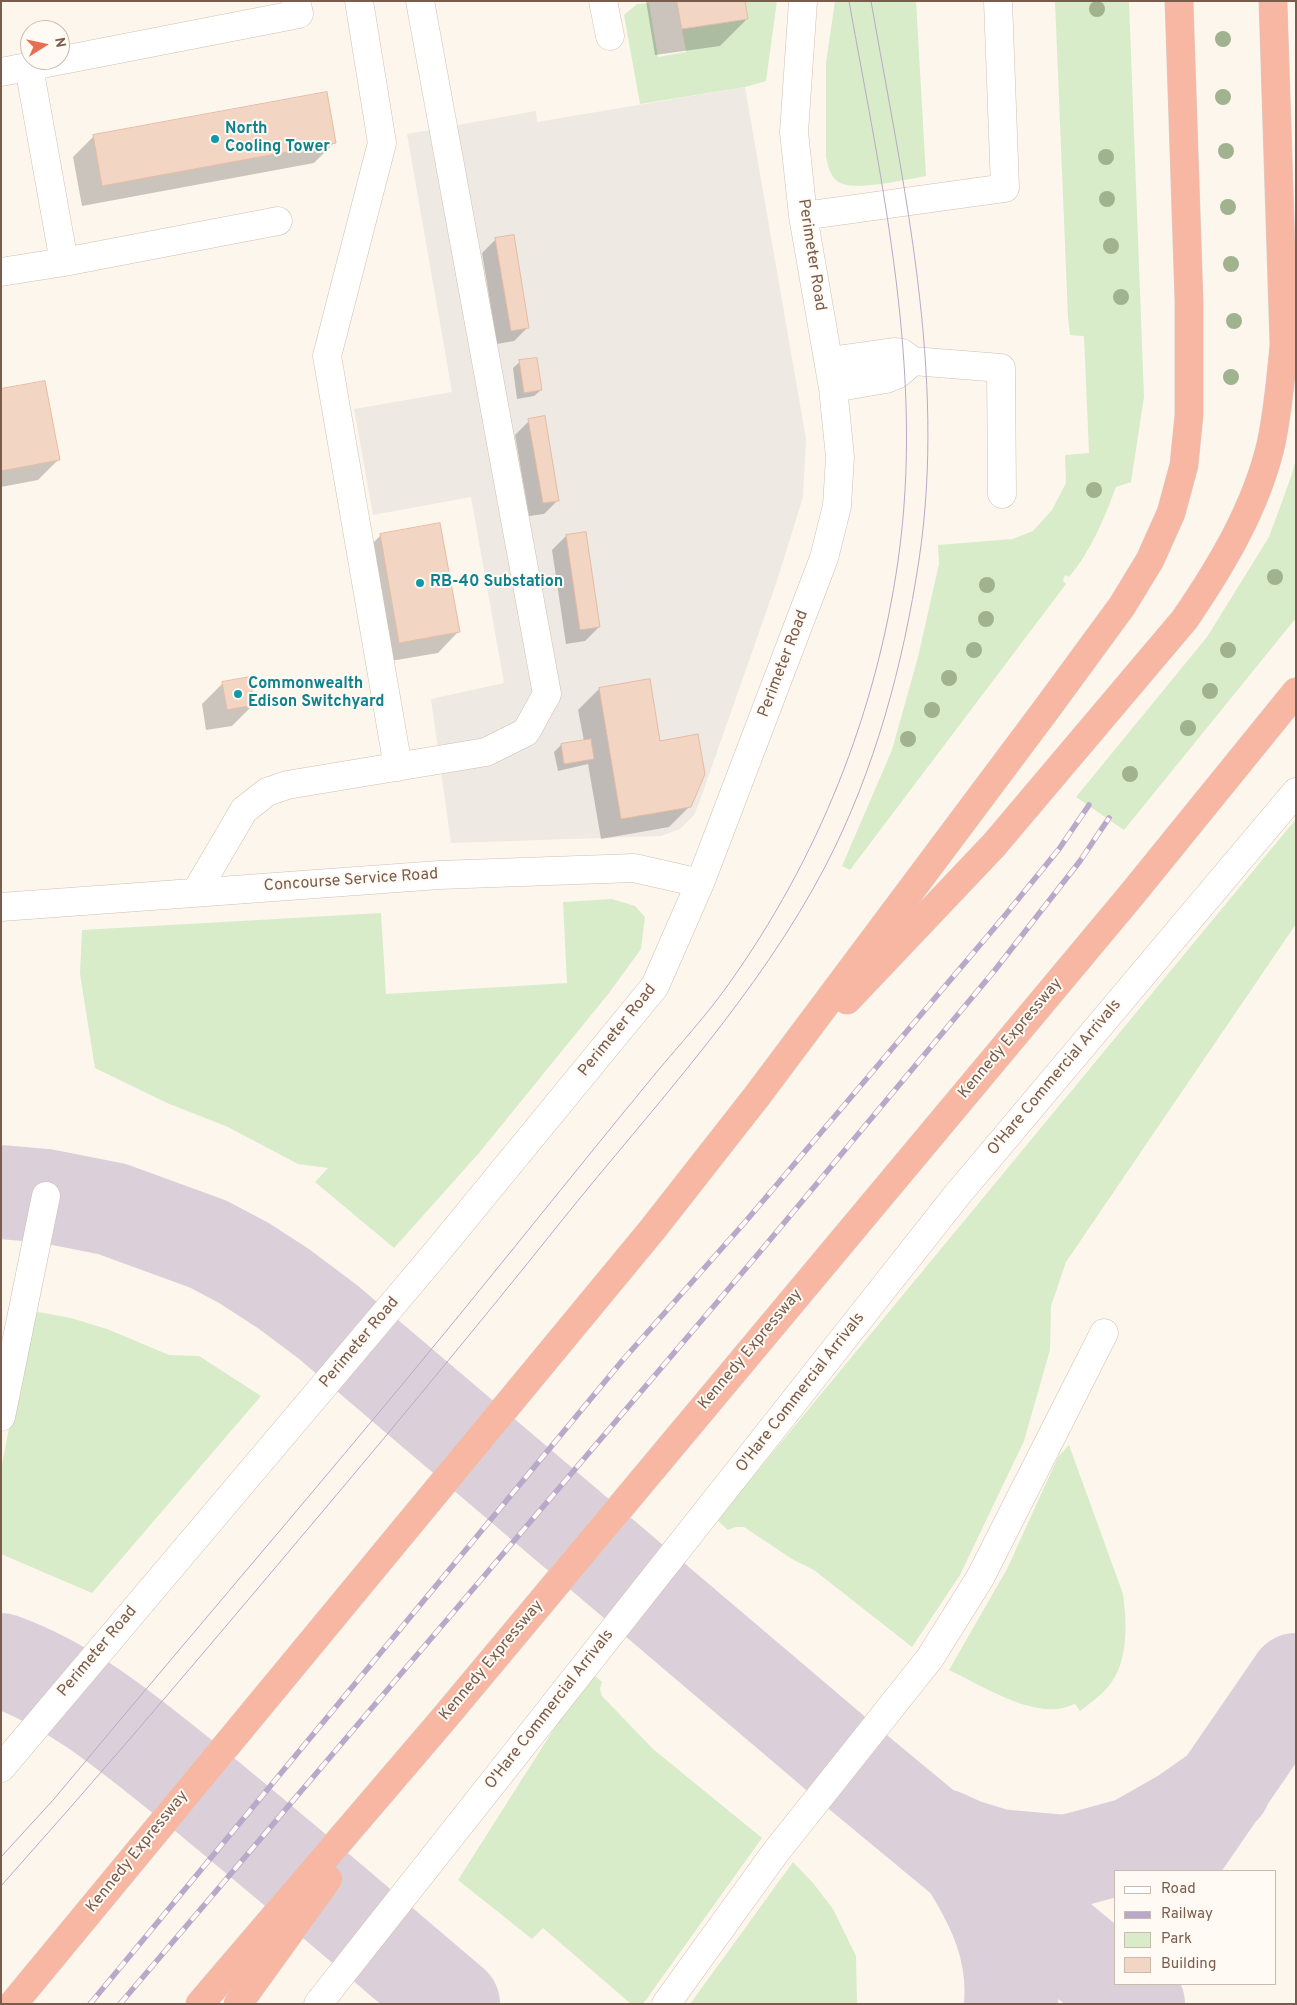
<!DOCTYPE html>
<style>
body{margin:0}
#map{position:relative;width:1297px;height:2005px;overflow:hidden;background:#fdf6ec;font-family:Overpass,sans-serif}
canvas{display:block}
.frame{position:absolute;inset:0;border:2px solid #7a5c4d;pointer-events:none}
.legend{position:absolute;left:1114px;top:1870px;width:162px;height:115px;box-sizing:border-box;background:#fffaf3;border:1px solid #cabbb1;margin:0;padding:6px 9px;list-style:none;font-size:15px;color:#7a5c4d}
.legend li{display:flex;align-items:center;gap:10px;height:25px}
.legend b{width:25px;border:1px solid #cabbb1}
.north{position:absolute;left:20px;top:20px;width:50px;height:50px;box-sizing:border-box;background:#fffaf3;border:1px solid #cabbb1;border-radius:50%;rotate:80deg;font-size:14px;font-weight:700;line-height:20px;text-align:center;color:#7a5c4d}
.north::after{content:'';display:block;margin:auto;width:18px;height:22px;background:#e76f51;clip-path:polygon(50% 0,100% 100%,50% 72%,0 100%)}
</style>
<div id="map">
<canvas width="1297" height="2005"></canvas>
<div class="frame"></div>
<ul class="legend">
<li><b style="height:6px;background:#fff"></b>Road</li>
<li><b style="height:6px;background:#b9a8c9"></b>Railway</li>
<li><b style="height:14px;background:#d8ecc9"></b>Park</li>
<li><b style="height:14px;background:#f3d5c3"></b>Building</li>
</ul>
<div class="north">N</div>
</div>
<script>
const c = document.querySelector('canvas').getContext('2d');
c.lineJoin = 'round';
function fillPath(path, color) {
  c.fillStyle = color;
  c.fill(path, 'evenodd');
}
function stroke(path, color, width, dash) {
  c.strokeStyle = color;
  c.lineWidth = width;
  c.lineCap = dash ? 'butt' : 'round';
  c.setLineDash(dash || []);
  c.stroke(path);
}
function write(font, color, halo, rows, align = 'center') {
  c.font = font + ' Overpass,sans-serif';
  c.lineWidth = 4;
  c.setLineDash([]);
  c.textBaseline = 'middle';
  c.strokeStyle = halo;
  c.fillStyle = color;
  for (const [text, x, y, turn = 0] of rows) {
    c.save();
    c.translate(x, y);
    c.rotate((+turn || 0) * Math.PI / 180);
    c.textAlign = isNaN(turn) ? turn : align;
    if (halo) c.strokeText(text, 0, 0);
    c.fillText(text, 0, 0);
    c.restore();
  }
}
fillPath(new Path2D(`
 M 745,87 L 806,439 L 803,497 L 776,584 L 699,803 L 694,815 L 680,829 L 661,836 L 451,843 L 431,699 L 504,683 L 471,497 L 373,515 L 354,409 L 452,392 L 407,134 L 536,111 L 537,122 Z`), '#efe9e4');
fillPath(new Path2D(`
 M 745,1 L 777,1 L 766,81 L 745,87 L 640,104 L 624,15 L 637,4 L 649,3 L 658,57 L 686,52 L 682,29 L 748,19 Z
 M 835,1 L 916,1 L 926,176 C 908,179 851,193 837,181 C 830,176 828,165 826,157 L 826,63 Z
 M 1055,1 L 1129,1 L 1144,397 L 1131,482 L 1116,487 C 1104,519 1091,551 1069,577 L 1065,575 L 1063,581 L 1066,584 L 850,870 L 842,866 L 892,750 L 918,657 L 939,564 L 938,545 L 1013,539 L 1033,531 L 1052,510 L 1066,483 L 1065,455 L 1089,453 L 1084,336 L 1070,335 L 1068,318 Z
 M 1296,459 L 1296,618 L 1124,830 L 1076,797 L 1207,637 L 1269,537 L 1291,477 Z
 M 1296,819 L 1296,924 L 1066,1262 L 1051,1306 L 1050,1350 L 1024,1441 L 960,1575 L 912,1647 L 814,1570 L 792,1559 L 744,1527 L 736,1527 L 728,1530 L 717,1520 Z
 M 612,899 L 635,906 L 645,917 L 641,949 L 609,993 L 479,1153 L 394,1248 L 315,1182 L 328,1168 L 298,1164 L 228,1127 L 167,1103 L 95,1068 L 80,974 L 82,930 L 381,913 L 386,994 L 567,983 L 563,902 Z
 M 38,1312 L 71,1318 L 107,1329 L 169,1355 L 199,1356 L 261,1396 L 92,1593 L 1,1554 L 1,1469 L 31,1317 Z
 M 1069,1445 L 1123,1594 C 1127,1624 1129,1664 1107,1688 C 1099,1697 1089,1704 1080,1711 L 1075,1704 C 1068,1706 1063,1709 1056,1709 C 1022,1712 979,1684 949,1670 L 1007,1569 L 1058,1457 Z
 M 593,1674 L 602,1682 L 600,1689 L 602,1696 L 653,1749 L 762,1838 L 643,2004 L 631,2004 L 543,1928 L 532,1939 L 458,1880 L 557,1724 Z
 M 793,1862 L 813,1883 L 833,1909 L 856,1956 L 857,2004 L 690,2004 Z`), '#d8ecc9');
fillPath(new Path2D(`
 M 646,1 L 744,1 L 747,19 L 720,46 L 655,55 Z
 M 94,136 L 335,142 L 314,163 L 82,206 L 73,157 Z
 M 496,239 L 528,327 L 514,341 L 497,344 L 482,253 Z
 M 520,362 L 541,390 L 534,396 L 517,399 L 513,368 Z
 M 1,390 L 59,459 L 38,480 L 1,487 Z
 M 529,421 L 558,500 L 544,514 L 529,516 L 515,435 Z
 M 381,535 L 458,632 L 438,653 L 379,663 L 360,556 Z
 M 566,536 L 599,627 L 585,641 L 566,644 L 552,550 Z
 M 222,684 L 253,705 L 232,726 L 206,730 L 202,704 Z
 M 599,689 L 659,742 L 690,806 L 669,827 L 601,839 L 588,764 L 558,771 L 554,752 L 561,745 L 584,741 L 578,710 Z`), '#0003');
stroke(new Path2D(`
 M 1,1192 L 46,1196 L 112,1209 L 208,1244 L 244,1263 L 284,1289 L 328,1322 L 847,1763 L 1138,2004
 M 1,1660 C 78,1688 136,1740 199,1790 C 285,1860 368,1932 453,2004
 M 943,1836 L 965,1846 L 998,1856 L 1067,1862 L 1133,1844 L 1184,1815 L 1224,1787
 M 1186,1840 L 1296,1680
 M 967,1863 C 995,1907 1015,1951 1011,2004`), '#dbcfda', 94);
const building = new Path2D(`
 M 677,1 L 745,1 L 748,19 L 682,29 Z
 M 327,92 L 336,143 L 102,186 L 93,135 Z
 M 514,235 L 529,328 L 511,331 L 495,238 Z
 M 537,358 L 542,390 L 524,393 L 519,360 Z
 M 45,381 L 60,460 L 1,471 L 1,389 Z
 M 545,416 L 559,501 L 543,503 L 528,419 Z
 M 440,523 L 460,632 L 399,643 L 380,534 Z
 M 586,532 L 600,627 L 580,630 L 566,535 Z
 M 250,677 L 254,705 L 227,710 L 222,682 Z
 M 650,679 L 660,741 L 698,734 L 705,774 L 691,807 L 621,819 L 599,688 Z
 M 591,739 L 594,759 L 564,764 L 561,744 Z`);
fillPath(building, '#f3d5c3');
stroke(building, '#e6bba3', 1);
const minor = new Path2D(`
 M 359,1 L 382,143 L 327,356 L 398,767
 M 603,1 L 610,36
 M 29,67 L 64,262 L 278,221
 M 1,72 L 299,14 L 296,1
 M 803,216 L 1005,188 L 998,1
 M 1,272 L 64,262
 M 829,361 L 894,352 L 902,353 L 913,361 L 1001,368 L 1002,494
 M 833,388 L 886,379 L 898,374 L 913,361
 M 196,892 L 244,810 L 267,792 L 287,785 L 486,752 L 526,732 L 547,694 L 420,1
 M 1,907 L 439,875 L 634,868 L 700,883
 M 1,1417 L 46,1196
 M 1,1768 L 436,1253 L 655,986 L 700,883 L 824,558 L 837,506 L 840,457 L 833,388 L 803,216 L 794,132 L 803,1
 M 318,2004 L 957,1195 L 1296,792
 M 666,2004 L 775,1853 L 930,1658 L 980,1578 L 1104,1333`);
const highway = new Path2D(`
 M 847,1000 L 994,845 L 1185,619 C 1221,566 1256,508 1271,444 C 1278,411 1281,378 1284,345 L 1273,1
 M 13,2004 L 652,1230 L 757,1096 L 1048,707 L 1122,606 L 1150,560 L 1171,513 L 1184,465 L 1189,415 L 1189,301 L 1179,1
 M 200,2004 L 446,1716 L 1133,893 L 1296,692
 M 238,2004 L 328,1879`);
stroke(minor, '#d1beb0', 29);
stroke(highway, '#dad1cd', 29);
stroke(minor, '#fff', 28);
stroke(highway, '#f7b7a3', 28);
stroke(new Path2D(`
 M 1,1857 L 54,1799 C 208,1614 366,1432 517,1244 C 563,1187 609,1130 655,1074 C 680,1044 706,1016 728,985 C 818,859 876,714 898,561 C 925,373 882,186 849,1
 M 1,1886 C 94,1782 185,1675 275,1568 C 372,1453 469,1337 563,1219 C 654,1106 759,994 826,865 C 875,770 903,665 919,560 C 947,373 903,185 871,1`), '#b9a8c9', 1);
const rail = new Path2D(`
 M 90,2004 L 622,1361 L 746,1221 L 1002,919 L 1059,849 L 1089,805
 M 120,2004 L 759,1253 L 995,970 L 1080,861 L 1109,818`);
stroke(rail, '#b9a8c9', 5.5);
stroke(rail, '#fffaf3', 4, [11]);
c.fillStyle = '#a0b28e';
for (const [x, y] of [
 [1097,9],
 [1223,39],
 [1223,97],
 [1226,151],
 [1106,157],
 [1107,199],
 [1228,207],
 [1111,246],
 [1231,264],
 [1121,297],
 [1234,321],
 [1231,377],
 [1094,490],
 [1275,577],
 [987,585],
 [986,619],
 [974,650],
 [1228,650],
 [949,678],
 [1210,691],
 [932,710],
 [1188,728],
 [908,739],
 [1130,774]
]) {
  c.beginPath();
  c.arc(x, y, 8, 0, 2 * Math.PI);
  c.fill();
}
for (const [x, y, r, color] of [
 [215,139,5,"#0f9aa8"],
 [420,583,5,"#0f9aa8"],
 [238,694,5,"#0f9aa8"]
]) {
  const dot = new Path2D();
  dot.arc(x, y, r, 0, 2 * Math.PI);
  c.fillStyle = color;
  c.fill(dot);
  stroke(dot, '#fffaf3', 2);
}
write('bold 16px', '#0d838f', '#fffaf3', [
 ["North",225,130],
 ["Cooling Tower",225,148],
 ["RB-40 Substation",430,583],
 ["Commonwealth",248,685],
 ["Edison Switchyard",248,703]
], 'left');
write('16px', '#7a5c4d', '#fffaf3', [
 ["Perimeter Road",811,255,81],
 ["Perimeter Road",784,664,-69],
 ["Concourse Service Road",351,881,-4],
 ["Perimeter Road",618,1031,-51],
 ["Kennedy Expressway",1011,1039,-50],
 ["O'Hare Commercial Arrivals",1055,1078,-50],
 ["Perimeter Road",360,1343,-50],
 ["Kennedy Expressway",751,1350,-50],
 ["O'Hare Commercial Arrivals",801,1393,-52],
 ["Perimeter Road",98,1652,-50],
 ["Kennedy Expressway",492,1661,-50],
 ["O'Hare Commercial Arrivals",550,1710,-52],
 ["Kennedy Expressway",138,1852,-51]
]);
</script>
